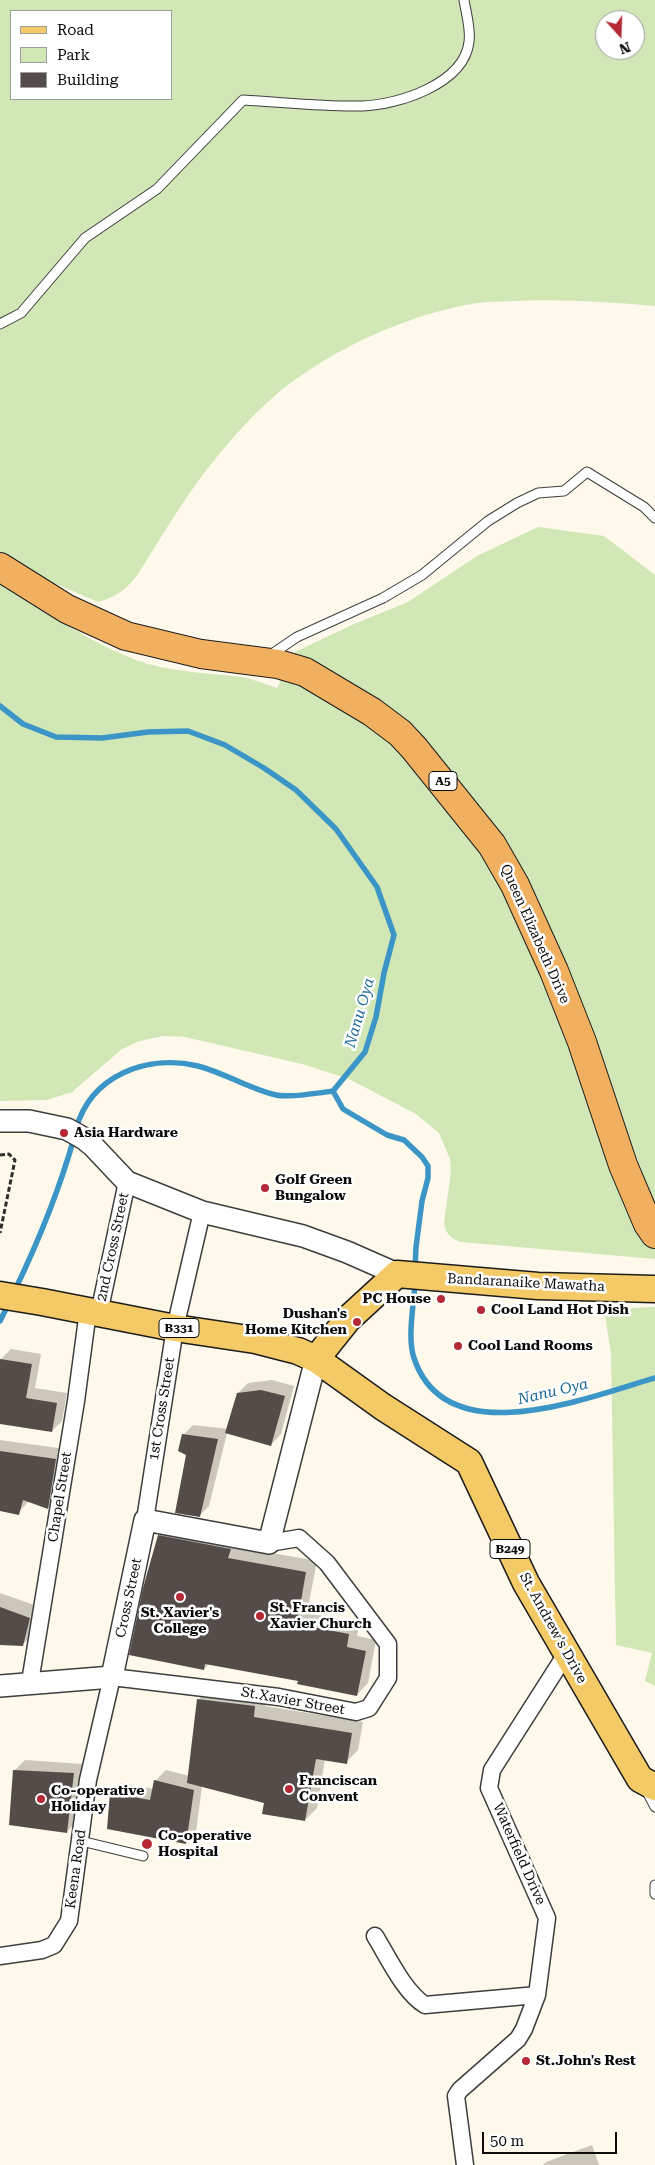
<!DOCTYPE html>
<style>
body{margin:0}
#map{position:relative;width:655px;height:2165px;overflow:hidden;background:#fef9ea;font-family:"Roboto Serif",serif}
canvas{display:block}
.legend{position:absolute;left:10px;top:10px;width:162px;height:90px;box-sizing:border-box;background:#fff;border:1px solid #9d9d9d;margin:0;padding:6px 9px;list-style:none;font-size:15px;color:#0b0b0b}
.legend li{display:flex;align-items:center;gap:10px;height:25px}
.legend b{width:25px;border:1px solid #9d9d9d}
.north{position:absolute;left:595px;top:10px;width:50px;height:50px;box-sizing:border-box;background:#fff;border:1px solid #9d9d9d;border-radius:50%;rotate:160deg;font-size:14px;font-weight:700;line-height:20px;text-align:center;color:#0b0b0b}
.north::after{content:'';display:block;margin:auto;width:18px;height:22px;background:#b52936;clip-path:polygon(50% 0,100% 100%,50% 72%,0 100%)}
.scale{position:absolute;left:482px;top:2132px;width:135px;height:22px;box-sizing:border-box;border:2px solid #0b0b0b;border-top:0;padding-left:6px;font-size:15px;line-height:18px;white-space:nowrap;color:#0b0b0b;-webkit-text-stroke:4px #fff;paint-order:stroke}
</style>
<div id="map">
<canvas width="655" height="2165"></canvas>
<ul class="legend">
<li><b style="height:6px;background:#f3ca66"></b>Road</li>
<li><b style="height:14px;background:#d1e7b6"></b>Park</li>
<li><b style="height:14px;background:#544c48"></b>Building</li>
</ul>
<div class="north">N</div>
<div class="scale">50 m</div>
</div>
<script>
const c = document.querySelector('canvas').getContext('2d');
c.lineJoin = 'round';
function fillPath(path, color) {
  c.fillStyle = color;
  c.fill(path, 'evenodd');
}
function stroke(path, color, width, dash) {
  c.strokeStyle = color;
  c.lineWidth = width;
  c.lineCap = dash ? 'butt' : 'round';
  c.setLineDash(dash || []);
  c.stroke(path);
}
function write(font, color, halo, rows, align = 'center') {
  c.font = font + ' "Roboto Serif",serif';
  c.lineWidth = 5;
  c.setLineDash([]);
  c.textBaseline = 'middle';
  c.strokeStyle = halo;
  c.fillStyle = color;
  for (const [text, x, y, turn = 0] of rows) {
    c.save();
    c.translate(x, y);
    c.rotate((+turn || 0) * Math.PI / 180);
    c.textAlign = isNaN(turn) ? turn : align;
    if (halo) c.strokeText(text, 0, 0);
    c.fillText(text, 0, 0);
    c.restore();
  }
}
fillPath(new Path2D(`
 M 0,0 L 655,0 L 655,306 C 608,302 562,299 515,301 C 503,302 490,301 477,303 C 409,314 333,348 279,392 C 258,410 238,431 221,452 C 189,489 164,533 138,574 C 127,589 116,597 98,602 L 0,560 ZM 11,11 L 171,11 L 171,99 L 11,99 ZM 605,20 L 635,20 L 635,50 L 605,50 Z
 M 538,527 L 604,536 L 655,575 L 655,1259 L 461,1242 C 450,1238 446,1234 444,1223 L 451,1171 L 450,1159 L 439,1133 L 416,1114 L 349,1079 L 302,1064 L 185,1037 L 163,1036 L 140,1041 L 122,1049 L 72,1092 L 47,1100 L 0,1101 L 0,584 C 45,610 86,641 136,660 C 169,672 206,673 241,677 C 253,679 265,684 277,688 L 295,652 L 354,624 L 408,602 L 477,556 Z
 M 655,1307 L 655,1686 L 645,1681 L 652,1653 L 616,1645 L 611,1354 L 604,1309 Z`), '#d1e7b6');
fillPath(new Path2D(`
 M 11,1349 L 41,1354 L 35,1388 L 67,1393 L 62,1421 L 52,1431 L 0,1422 L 0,1364 L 1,1359 Z
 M 272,1380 L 294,1386 L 281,1434 L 271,1445 L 227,1433 L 209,1506 L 199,1516 L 183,1435 L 193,1425 L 228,1429 L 238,1393 L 248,1383 Z
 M 0,1440 L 65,1449 L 58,1498 L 48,1508 L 29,1501 L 18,1513 L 0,1510 Z
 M 171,1525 L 239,1547 L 317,1561 L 307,1613 L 360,1623 L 357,1636 L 376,1640 L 368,1683 L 357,1695 L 299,1680 L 209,1664 L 204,1669 L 159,1536 Z
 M 0,1593 L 40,1607 L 33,1635 L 22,1645 L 0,1643 Z
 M 210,1688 L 266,1694 L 265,1706 L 363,1722 L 358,1750 L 346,1762 L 325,1759 L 317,1808 L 305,1820 L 265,1802 L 202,1786 L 196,1832 L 186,1843 L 111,1794 L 121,1783 L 154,1789 L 155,1781 L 166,1770 L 189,1776 L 198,1700 Z
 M 25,1760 L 83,1764 L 77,1821 L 67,1832 L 14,1771 Z
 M 592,2145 L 599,2165 L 543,2165 L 546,2162 Z`), '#0003');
stroke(new Path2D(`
 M 0,706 L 23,724 L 56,737 L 102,738 L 148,732 L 188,731 L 225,745 L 264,768 L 296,790 L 336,829 L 377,887 L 394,935 L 384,973 L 376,1017 L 365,1052 L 333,1091
 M 333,1091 L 343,1109 L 387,1135 L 404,1140 L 422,1157 L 428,1166 L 428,1178 L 422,1201 L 416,1247 L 415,1268
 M 76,1129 C 91,1075 147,1054 198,1066 C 225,1073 249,1089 276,1095 C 288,1098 319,1093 333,1091
 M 415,1282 C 414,1304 407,1338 414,1358 C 446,1455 589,1397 655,1378
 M 15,1290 C 39,1240 59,1191 74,1138
 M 0,1321 L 9,1303`), '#3b96c7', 5.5);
fillPath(new Path2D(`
 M 0,1359 L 32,1364 L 26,1398 L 57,1403 L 52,1432 L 0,1424 Z
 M 261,1390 L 285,1396 L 271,1446 L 225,1433 L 237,1393 Z
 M 182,1434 L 218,1439 L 200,1517 L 175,1513 L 186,1455 L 178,1451 Z
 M 0,1451 L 56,1459 L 48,1509 L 23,1500 L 19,1515 L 0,1511 Z
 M 158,1535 L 231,1549 L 228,1558 L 306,1572 L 297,1624 L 349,1634 L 347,1647 L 366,1651 L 357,1696 L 297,1684 L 298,1681 L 205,1664 L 204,1670 L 129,1655 L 143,1588 Z
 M 0,1607 L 30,1618 L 23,1646 L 0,1645 Z
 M 197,1699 L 255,1706 L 254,1717 L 352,1733 L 347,1764 L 316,1759 L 305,1821 L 262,1814 L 264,1803 L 187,1783 Z
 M 13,1770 L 74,1773 L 67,1833 L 9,1825 Z
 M 154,1780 L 194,1790 L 186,1844 L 107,1829 L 110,1793 L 150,1800 Z`), '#544c48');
const service = new Path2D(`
 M 0,324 L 21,313 L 85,238 L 157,189 L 243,100 C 282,102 322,107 362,106 C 398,105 464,84 469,42 C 471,29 466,13 464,0
 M 269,656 L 297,637 L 383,598 L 422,575 L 488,521 L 517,503 L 538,493 L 564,491 L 587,472 L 644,507 L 655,518
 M 646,1790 L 655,1807
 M 81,1841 L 143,1856
 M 655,1885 L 655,1894`);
const minor = new Path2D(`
 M 99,1313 L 127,1182
 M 145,1520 L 175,1328 L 202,1212
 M 30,1682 L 76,1401 L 88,1311
 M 375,1936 C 388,1957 404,1992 425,2005 L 537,1995
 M 0,1956 L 42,1950 L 54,1945 L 69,1921 L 88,1780 L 112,1677 L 279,1697 L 356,1712 L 369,1708 L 388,1678 L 388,1644 L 327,1563 L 299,1538 L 269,1543
 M 465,2165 L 456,2096 L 460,2090 L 518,2039 L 524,2029 L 537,1995 L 547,1918 L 489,1788 L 492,1770 L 566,1654`);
const tertiary = new Path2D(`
 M 0,1121 L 29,1121 L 67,1129 L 83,1138 L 93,1146 L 127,1182 L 202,1212 L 303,1236 L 347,1252 L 397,1274
 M 0,1686 L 112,1677 L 145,1520 L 269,1543 L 316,1359`);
const primary = new Path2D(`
 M 0,1295 L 42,1302 L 175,1328 L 255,1340 L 298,1351 L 316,1359 L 383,1407 L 469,1462 L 526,1583 L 640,1779 L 655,1787
 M 316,1359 L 348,1319 L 397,1274 L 538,1286 L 655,1289`);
const trunk = new Path2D(`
 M 0,567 L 67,609 L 126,636 L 201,654 L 278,664 L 305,672 L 372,712 L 400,733 L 414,748 L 492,845 L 515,885 L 554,971 L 582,1042 L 623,1165 L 648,1224 L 655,1234`);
stroke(service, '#3e3e3e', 11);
stroke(minor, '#3e3e3e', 19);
stroke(tertiary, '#3e3e3e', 24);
stroke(primary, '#1c1c1c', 29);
stroke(trunk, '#1c1c1c', 30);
stroke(new Path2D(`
 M 0,1155 L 9,1154 L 15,1160 L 0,1233`), '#2d2d2d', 3, [5, 2.5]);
stroke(service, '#fff', 9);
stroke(minor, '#fff', 16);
stroke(tertiary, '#fff', 21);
stroke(primary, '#f3ca66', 26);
stroke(trunk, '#f1b05f', 28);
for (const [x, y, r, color] of [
 [64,1133,5,"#b52936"],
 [265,1188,5,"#b52936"],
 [441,1299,5,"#b52936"],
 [481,1310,5,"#b52936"],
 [357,1322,5,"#b52936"],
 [458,1346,5,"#b52936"],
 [180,1597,5,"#b52936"],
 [260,1616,5,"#b52936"],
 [289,1789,5,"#b52936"],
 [41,1799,5,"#b52936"],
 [147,1844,6,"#b52936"],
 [526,2061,5,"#b52936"]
]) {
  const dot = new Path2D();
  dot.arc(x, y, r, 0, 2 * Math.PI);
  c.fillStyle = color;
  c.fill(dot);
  stroke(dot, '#fff', 2);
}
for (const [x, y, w] of [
 [443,781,28],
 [179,1328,40],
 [510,1549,40]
]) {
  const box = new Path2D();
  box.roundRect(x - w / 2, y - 9.5, w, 19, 4);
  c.fillStyle = '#fff';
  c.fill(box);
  stroke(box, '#0b0b0b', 1);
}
write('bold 12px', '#0b0b0b', null, [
 ["A5",443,781],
 ["B331",179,1328],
 ["B249",510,1549]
]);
write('14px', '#0b0b0b', '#fff', [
 ["Queen Elizabeth Drive",535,934,66],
 ["2nd Cross Street",113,1247,-78],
 ["Bandaranaike Mawatha",526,1283,3],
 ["1st Cross Street",162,1409,-81],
 ["Chapel Street",60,1497,-81],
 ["Cross Street",129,1598,-78],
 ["St. Andrew's Drive",553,1628,61],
 ["St.Xavier Street",293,1701,10],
 ["Waterfield Drive",519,1854,66],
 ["Keena Road",76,1869,-82]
]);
write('bold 14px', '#0b0b0b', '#fff', [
 ["Asia Hardware",74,1133],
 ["Golf Green",275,1180],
 ["Bungalow",275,1196],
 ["PC House",431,1299,"right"],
 ["Cool Land Hot Dish",491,1310],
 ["Dushan's",347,1314,"right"],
 ["Home Kitchen",347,1330,"right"],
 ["Cool Land Rooms",468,1346],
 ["St. Francis",270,1608],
 ["Xavier Church",270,1624],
 ["St. Xavier's",180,1613,"center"],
 ["College",180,1629,"center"],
 ["Franciscan",299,1781],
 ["Convent",299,1797],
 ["Co-operative",51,1791],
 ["Holiday",51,1807],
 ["Co-operative",158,1836],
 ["Hospital",158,1852],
 ["St.John's Rest",536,2061]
], 'left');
write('italic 15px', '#1a6697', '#fff', [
 ["Nanu Oya",360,1013,-74],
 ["Nanu Oya",553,1392,-13]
]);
</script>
